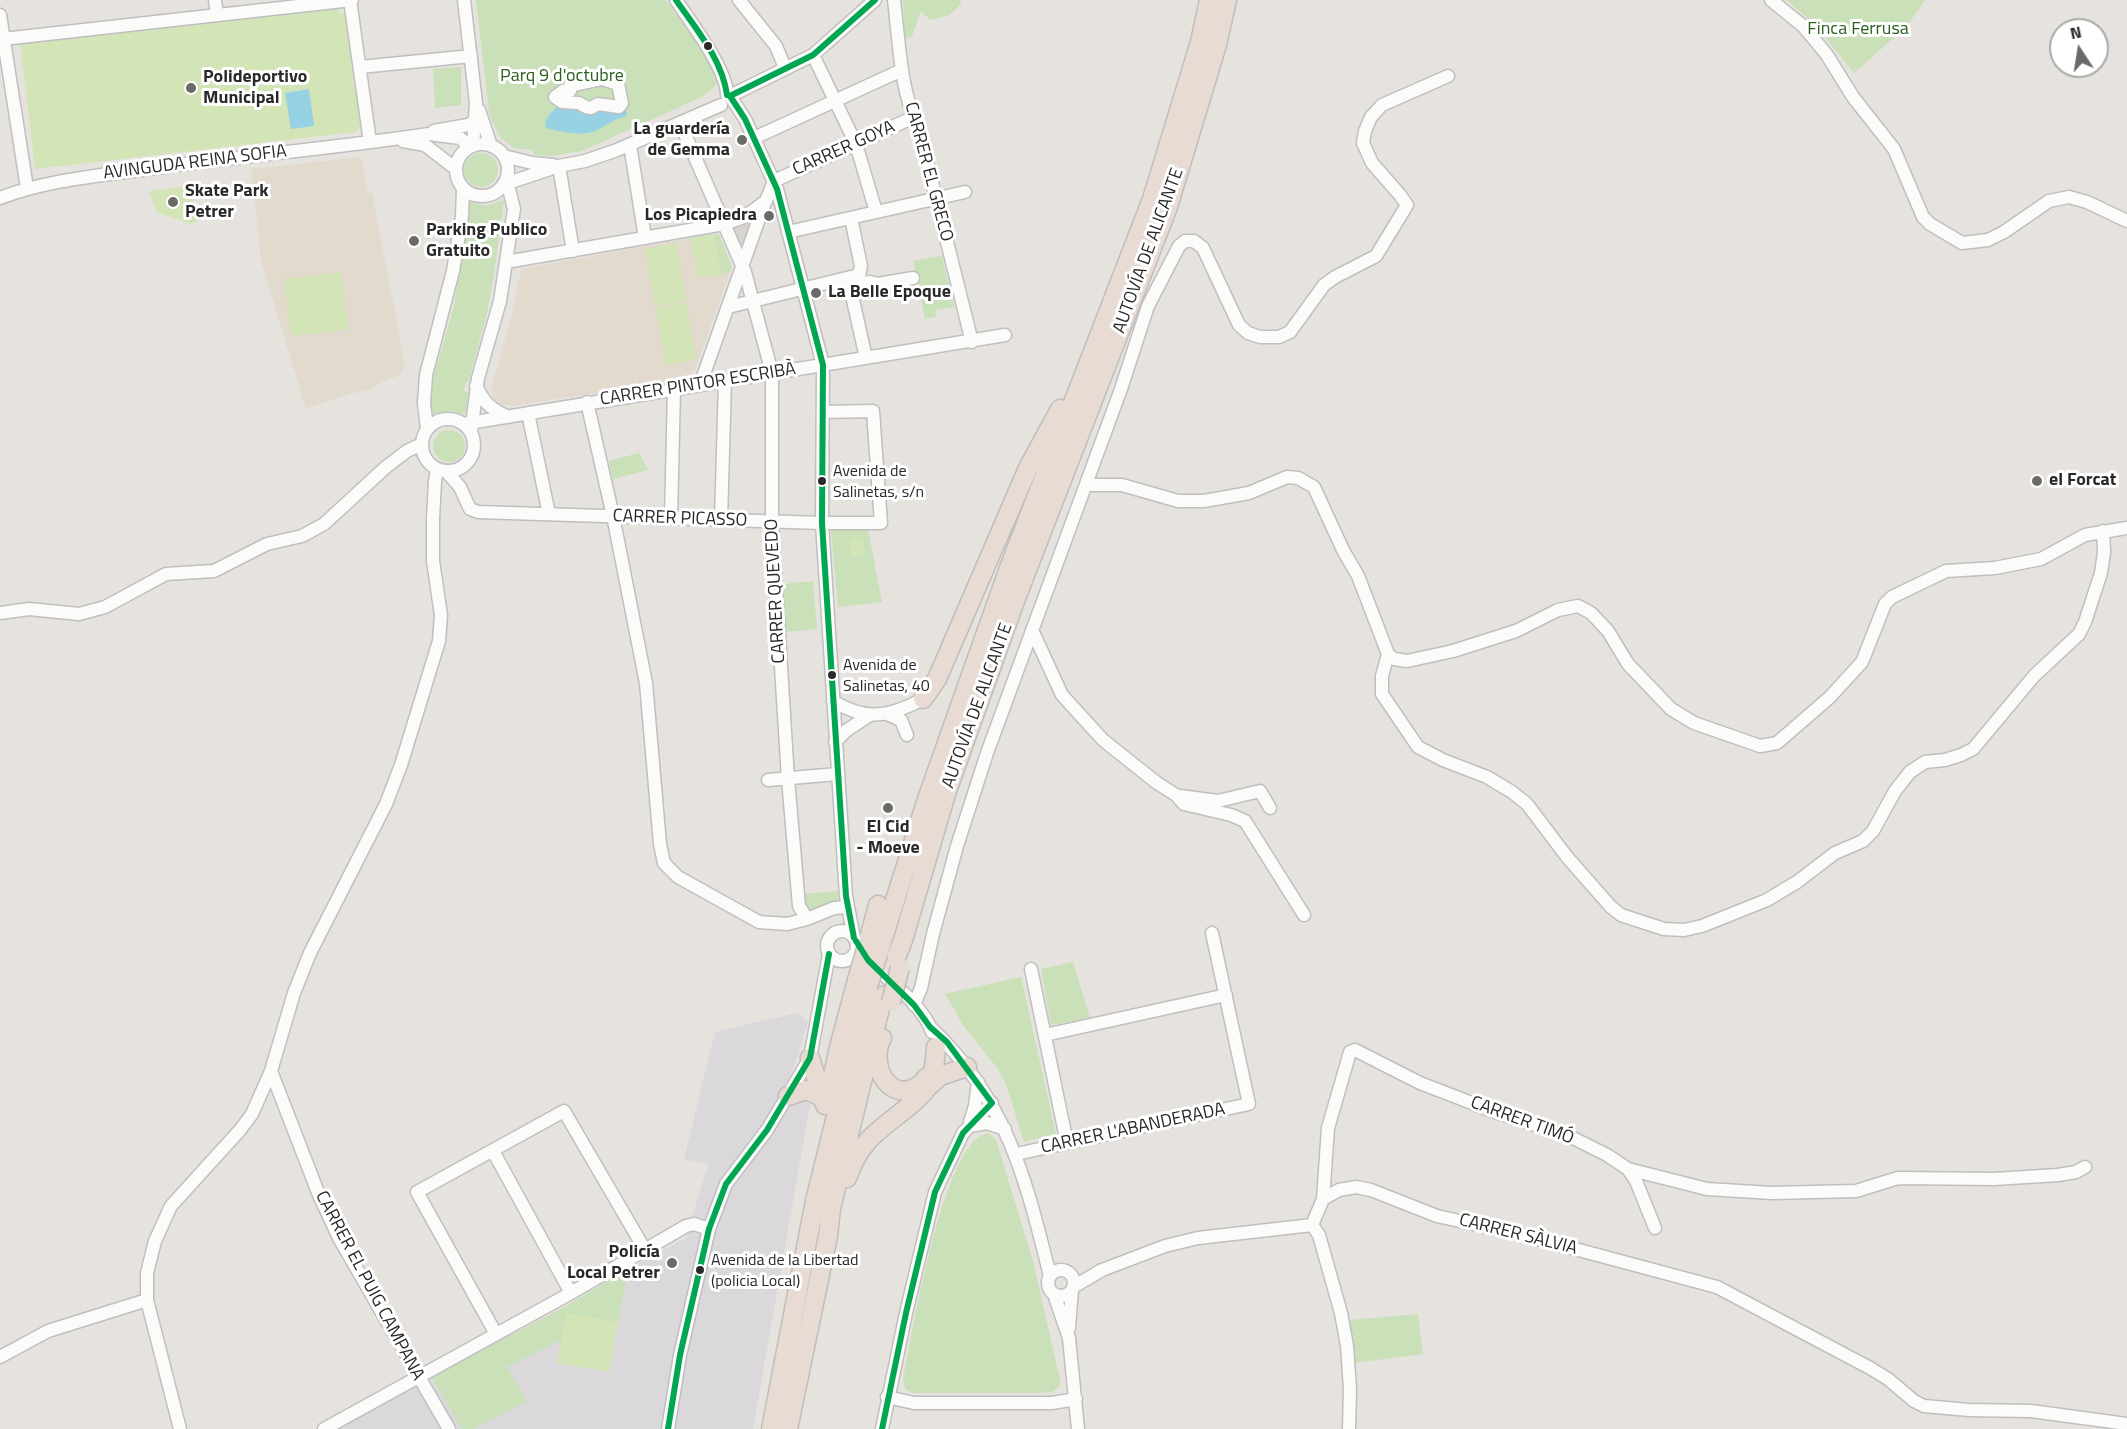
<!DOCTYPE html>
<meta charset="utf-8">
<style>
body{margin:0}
#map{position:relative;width:2127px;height:1429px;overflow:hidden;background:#e6e3de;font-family:"Titillium Web",sans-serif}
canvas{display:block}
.north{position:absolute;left:2049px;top:18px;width:60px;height:60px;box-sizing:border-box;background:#fff;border:2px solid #a9a9a9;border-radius:50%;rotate:348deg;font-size:16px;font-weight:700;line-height:24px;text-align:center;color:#292929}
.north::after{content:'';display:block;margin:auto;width:21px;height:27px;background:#6b6a68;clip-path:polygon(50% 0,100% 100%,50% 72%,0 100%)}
</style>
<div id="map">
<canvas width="2127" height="1429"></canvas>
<div class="north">N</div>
</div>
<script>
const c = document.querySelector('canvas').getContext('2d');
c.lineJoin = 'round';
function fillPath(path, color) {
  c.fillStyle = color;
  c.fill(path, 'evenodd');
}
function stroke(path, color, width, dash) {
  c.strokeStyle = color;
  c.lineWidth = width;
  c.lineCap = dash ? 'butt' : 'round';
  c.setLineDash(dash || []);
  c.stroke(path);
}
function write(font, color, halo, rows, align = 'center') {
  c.font = font + ' "Titillium Web",sans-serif';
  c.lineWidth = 6;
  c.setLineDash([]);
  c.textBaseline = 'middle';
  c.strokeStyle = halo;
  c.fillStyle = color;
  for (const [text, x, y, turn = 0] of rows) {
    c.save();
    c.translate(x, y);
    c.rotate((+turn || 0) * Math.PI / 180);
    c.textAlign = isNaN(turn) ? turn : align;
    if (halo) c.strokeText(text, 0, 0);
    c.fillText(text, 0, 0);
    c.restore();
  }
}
fillPath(new Path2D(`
 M 797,1013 L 808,1022 L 793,1070 L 783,1089 L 811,1099 L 753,1429 L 474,1429 L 526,1401 L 507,1367 L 561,1339 L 609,1371 L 628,1269 L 686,1238 L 708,1164 L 684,1159 L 715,1032 Z
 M 431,1377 L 462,1429 L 335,1429 Z`), '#dad8da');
fillPath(new Path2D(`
 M 361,157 L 368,193 L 372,193 L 405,365 L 400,375 L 386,380 L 369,390 L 350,394 L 306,409 L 261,261 L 251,169 Z
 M 690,238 L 699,278 L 730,272 L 695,370 L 680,379 L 514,406 L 501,404 L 493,398 L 492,387 L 513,310 L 521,269 Z`), '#e1dacd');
fillPath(new Path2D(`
 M 476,0 L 666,0 C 677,16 718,68 717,84 L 704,96 L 582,151 L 551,156 L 534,155 L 532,150 L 514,148 L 500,137 L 492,121 L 489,112 Z
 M 903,0 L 960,0 L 961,4 L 948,16 L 930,20 L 921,11 L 912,36 L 905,39 Z
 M 1787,0 L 1925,0 L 1907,26 L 1854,73 L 1816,26 Z
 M 461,67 L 461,105 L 435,108 L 433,69 Z
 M464 170a17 17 0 1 1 34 0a17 17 0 1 1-34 0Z
 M 504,200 L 494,275 L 487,313 L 469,381 L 466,382 L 464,391 L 468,392 L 466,412 L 464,414 L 451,411 L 434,414 L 429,407 L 429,393 L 454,306 L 470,202 L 486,206 Z
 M 719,234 L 732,267 L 730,272 L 699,278 L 690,238 Z
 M 942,256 L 954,307 L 935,310 L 936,317 L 925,319 L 913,261 Z
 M433 446a16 16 0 1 1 32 0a16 16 0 1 1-32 0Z
 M 639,453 L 648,470 L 613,479 L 609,461 Z
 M 831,530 L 868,530 L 882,602 L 838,607 Z
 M 813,581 L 817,629 L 786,632 L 782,584 Z
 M 838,891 L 838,900 L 809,912 L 804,909 L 803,894 Z
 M 1073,962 L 1090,1018 L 1051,1025 L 1041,969 Z
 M 1021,977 L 1056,1134 L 1024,1142 L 1006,1084 L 997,1068 L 963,1025 L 945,994 Z
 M 989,1133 L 996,1140 L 1033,1261 L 1060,1380 L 1060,1386 L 1052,1392 L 1039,1393 L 912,1393 L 905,1389 L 903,1379 C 912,1337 943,1137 989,1133 Z
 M 628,1269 L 609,1372 L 557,1363 L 561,1340 L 507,1367 L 527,1401 L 474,1429 L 462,1429 L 431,1377 L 568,1305 Z
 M 1418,1314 L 1423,1354 L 1354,1363 L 1349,1320 Z`), '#c9e0b9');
fillPath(new Path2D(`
 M 339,8 L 340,13 L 345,13 L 361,126 L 356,132 L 35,169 L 20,43 Z
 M 188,186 L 199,214 L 197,221 L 192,224 L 156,212 L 149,191 Z
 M 714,234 L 722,274 L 699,278 L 690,238 Z
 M 676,243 L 686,300 L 655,306 L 645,249 Z
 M 341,272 L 348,329 L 291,336 L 284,279 Z
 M 686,302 L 696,359 L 666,365 L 656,308 Z
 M 863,538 L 864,556 L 852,557 L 850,539 Z
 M 566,1313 L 618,1322 L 609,1372 L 557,1363 Z`), '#d3e4b7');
fillPath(new Path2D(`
 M 753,217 L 740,254 L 728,227 Z`), '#d7d3ce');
fillPath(new Path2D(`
 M 309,89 L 314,126 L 291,129 L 285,93 Z
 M 562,102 L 622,109 L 627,112 L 625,117 C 613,119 606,126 595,131 C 581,137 560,131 546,128 C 543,118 555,109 562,102 Z`), '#96d1e4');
const minor = new Path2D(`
 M 215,0 L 217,15
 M 350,0 L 370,142
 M 464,0 L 476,103 L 473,146
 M 676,0 C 691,23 727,69 727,95
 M 739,0 L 776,46 L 785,68
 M 894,0 C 899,39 900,91 918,126 L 972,342
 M 1771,0 L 1803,26 L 1827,55 L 1853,97 L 1894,149 L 1923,217 L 1930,224 L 1962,243 L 1988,240 L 2004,232 L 2049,201 L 2069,197 L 2087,202 L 2127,221
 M 0,15 L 27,188
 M 3,39 L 352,0
 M 813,55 L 856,144 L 876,212
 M 360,67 L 471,56
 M 602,79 L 618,84 L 622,103 L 619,107 L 598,104 L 591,108 L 586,107 L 579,103 L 562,102 L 555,97 L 563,91 L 570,91 L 570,86 Z
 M 730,96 L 745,119 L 777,189 L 823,365 L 822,523 L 846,896 L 854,938
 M 730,96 L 813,55 L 875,0
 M 479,110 L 491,146
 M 680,123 L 745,272 L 772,373 L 772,522 L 788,779 L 799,906 L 807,919
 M 434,131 L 468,125 L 476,120
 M 754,138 L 902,70
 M 403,141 L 425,145 L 456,169
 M456 170a26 26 0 1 1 52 0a26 26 0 1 1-52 0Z
 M 630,145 L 645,238
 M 504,156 L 532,163 L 553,165
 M 559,166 L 573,251
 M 505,182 L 514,181 L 559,166 L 585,161 L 617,150 L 721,105
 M 0,198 C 47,180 98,176 148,169 C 241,156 336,148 429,134 L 460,138 L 470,147
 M 851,218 L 861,266 L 859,275 L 861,284
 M 788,232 L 965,192
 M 506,262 L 724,224 L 744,217 L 766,201 L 774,181 L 914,117
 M 848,278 L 866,358
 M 854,285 L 870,282 L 878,284 L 913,278
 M 728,307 L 859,275
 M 700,385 L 765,202
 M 476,386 C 485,404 490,408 508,417
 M 587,402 L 613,516 L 646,683 L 660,844 L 664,863 L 678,877 L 759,922 L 787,924 L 807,919 L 834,908 L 845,907
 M 528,413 L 549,514
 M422 445a26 26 0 1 1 52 0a26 26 0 1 1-52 0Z
 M 463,424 L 1005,335
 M 427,429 L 424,403 L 426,375 L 453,271 L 462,216 L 463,188
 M 471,432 L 478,378 L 500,301 L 514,209 L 509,189 L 504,183
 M 446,471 L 460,487 L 470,509 L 478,512 L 822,523 L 881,523 L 873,411 L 823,412
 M 1086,485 L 1122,485 L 1178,501 L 1204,501 L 1249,493 L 1287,477 L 1298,478 L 1314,487 L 1343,550 L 1358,576 L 1388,654 L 1394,659 L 1407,661 L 1453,651 L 1516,631 L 1558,610 L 1578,606 L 1591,613 L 1608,631 L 1628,664 L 1671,709 L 1694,723 L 1760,746 L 1777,743 L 1830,697 L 1862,662 L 1885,604 L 1892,597 L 1946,571 L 1995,568 L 2041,559 L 2085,535 L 2127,528
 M 671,518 L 674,389
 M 721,520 L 725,381
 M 0,613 L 29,609 L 79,614 L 105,607 L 166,574 L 214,571 L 267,544 L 302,536 L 324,524 L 386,467 L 407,451 L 422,444
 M 1032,630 L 1062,695 L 1103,740 L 1157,783 L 1176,795 L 1184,804 L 1231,815 L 1245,821 L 1304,915
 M 1388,654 L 1382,676 L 1382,694 L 1418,747 L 1443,760 L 1487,777 L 1512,792 L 1527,804 L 1567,857 L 1611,907 L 1621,915 L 1664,929 L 1684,930 L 1702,926 L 1767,900 L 1797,882 L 1835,853 L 1863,841 L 1873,831 L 1895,791 L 1910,772 L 1925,762 L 1945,760 L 1961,755 L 1973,749 L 2034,676 L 2079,634 L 2085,622 L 2101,573 L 2104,552 L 2103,531
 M 833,701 C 866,722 891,716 923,699
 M 887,714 L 901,720 L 907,735
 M 835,742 L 847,730 L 870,715
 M 768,780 L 837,774
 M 1180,796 L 1218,801 L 1260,791 L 1270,808
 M827 946a15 15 0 1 1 30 0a15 15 0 1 1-30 0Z
 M 871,963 C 891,983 922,1004 932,1032
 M 1031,969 L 1067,1143
 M 914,1005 L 921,988 L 933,934 L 957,846 L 987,753 L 1121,389 L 1148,306 L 1179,246 L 1185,241 L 1194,241 L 1203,248 L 1239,325 L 1248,333 L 1260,337 L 1279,337 L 1290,332 L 1324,285 L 1335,277 L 1376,256 L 1407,205 L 1400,195 L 1372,163 L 1363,143 L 1365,131 L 1371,117 L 1382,105 L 1448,76
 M 930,1027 C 1006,1098 1026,1179 1050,1276
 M 1045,1035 L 1226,995
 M 271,1071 L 319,1195 L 339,1238 L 449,1429
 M 970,1122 L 975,1106 L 978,1082
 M 969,1126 L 987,1123 L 1005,1129
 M 493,1151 L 571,1293
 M 1016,1154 L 1249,1104 L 1212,933
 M 1628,1169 L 1707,1189 L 1772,1193 L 1856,1191 L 1898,1178 L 1994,1179 L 2058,1175 L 2076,1172 L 2085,1167
 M 1323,1199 L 1339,1190 L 1356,1187 L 1371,1190 L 1437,1216 L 1519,1234 L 1717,1287 L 1870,1368 L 1888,1379 L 1914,1401 L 1924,1406 L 1969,1410 L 2031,1411 L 2127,1424
 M 1312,1225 L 1323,1199 L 1328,1128 L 1350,1052 L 1355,1050 L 1420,1083 L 1495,1112 L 1569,1136 L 1607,1155 L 1628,1169 L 1636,1181 L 1655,1228
 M 1312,1225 L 1319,1235 L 1341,1313 L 1347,1346 L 1350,1389 L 1349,1429
 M1048 1283a13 13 0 1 1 26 0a13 13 0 1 1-26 0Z
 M 1073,1287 L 1102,1270 L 1165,1246 L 1198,1238 L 1312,1225
 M 1054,1294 L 1069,1338 L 1078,1429
 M 1069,1328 L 1072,1290
 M 496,1334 L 417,1192 L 564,1111 L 645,1250
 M 0,1357 L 48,1331 L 147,1300
 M 887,1397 L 914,1403 L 1052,1403 L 1076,1399
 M 180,1429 L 147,1300 L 147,1273 L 155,1241 L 171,1206 L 240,1130 L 252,1114 L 271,1071 L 294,993 L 310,953 L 386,804 L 401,765 L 439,641 L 441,615 L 433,561 L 433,519 L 435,481 L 437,469
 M 324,1429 L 571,1293 L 686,1226 L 694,1224 L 709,1229
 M 668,1429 L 680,1355 L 709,1229 L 726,1184 L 767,1130 L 810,1058 L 829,954
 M 882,1429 L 906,1313 L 935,1192 L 963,1133 L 992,1103`);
const highway = new Path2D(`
 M 923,699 L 937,679 L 1028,468 L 1060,409
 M 867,946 L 878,905
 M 878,954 L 928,796 L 1009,568 L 1152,199 L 1200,42 L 1209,0
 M 893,966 L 903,940 L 946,794 L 1015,601 L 1168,207 L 1217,45 L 1227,0
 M 882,1038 C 880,1042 878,1047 878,1051 C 874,1083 904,1107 927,1077
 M 810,1058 L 825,1105
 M 927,1088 L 940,1076 L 967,1067
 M 788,1096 L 806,1090 L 822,1097
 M 828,1101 L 838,1051 L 857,980
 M 847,1178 C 860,1142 875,1133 903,1111 C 912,1104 921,1097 927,1088 C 934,1076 935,1061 936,1047
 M 771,1429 L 815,1201 L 868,987
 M 788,1429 L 828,1236 L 831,1208 L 883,996`);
stroke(minor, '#c0bfc0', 15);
stroke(highway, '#bfbebc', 21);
stroke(minor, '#fbfbfa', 12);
stroke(highway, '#e7dbd4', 18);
const highwayBridge = new Path2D(`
 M 857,980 L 867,946
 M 868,987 L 878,954
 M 891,1002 L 900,968`);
stroke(highwayBridge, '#bfbebc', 21, []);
stroke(highwayBridge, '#e7dbd4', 18);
stroke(new Path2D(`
 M 676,0 C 696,29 722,59 727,95
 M 730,96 L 745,119 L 777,189 L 823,365 L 822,523 L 846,896 L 854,938
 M 730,96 L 813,55 L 875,0
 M 856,941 L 868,960 L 914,1005 L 930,1027 L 947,1042 L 992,1103 L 963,1133 L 935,1192 L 906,1313 L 882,1429
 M 668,1429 L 680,1355 L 709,1229 L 726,1184 L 767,1130 L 810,1058 L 829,954`), '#00a651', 6);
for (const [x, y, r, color] of [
 [708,46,5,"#292929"],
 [191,88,6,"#6b6a68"],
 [742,140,6,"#6b6a68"],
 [173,202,6,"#6b6a68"],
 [769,216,6,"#6b6a68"],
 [414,241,6,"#6b6a68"],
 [816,293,6,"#6b6a68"],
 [822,481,5,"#292929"],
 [2037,481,6,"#6b6a68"],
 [832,675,5,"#292929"],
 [888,808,6,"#6b6a68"],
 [672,1263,6,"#6b6a68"],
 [700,1270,5,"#292929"]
]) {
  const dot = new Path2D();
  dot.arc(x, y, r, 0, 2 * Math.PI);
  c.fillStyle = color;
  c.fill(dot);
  stroke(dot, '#fff', 2);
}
write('16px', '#292929', '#fff', [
 ["Avenida de",833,472],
 ["Salinetas, s/n",833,493],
 ["Avenida de",843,666],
 ["Salinetas, 40",843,687],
 ["Avenida de la Libertad",711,1261],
 ["(policia Local)",711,1282]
], 'left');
write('18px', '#2d601e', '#fff', [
 ["Finca Ferrusa",1858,30],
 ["Parq 9 d'octubre",562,77]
]);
write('bold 18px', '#292929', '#fff', [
 ["Polideportivo",203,78],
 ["Municipal",203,99],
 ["La guardería",730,130,"right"],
 ["de Gemma",730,151,"right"],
 ["Skate Park",185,192],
 ["Petrer",185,213],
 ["Los Picapiedra",757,216,"right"],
 ["Parking Publico",426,231],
 ["Gratuito",426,252],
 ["La Belle Epoque",828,293],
 ["el Forcat",2049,481],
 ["El Cid",888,828,"center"],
 ["- Moeve",888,849,"center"],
 ["Policía",660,1253,"right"],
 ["Local Petrer",660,1274,"right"]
], 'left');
write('18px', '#292929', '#fff', [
 ["CARRER GOYA",844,149,-24],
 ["AVINGUDA REINA SOFIA",195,163,-7],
 ["CARRER EL GRECO",928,172,75],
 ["AUTOVÍA DE ALICANTE",1149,251,-70],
 ["CARRER PINTOR ESCRIBÀ",698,385,-9],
 ["CARRER PICASSO",680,519,2],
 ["CARRER QUEVEDO",776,591,-93],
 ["AUTOVÍA DE ALICANTE",978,706,-70],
 ["CARRER TIMÓ",1522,1121,20],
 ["CARRER L'ABANDERADA",1133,1129,-12],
 ["CARRER SÀLVIA",1518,1235,14],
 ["CARRER EL PUIG CAMPANA",369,1286,62]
]);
</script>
